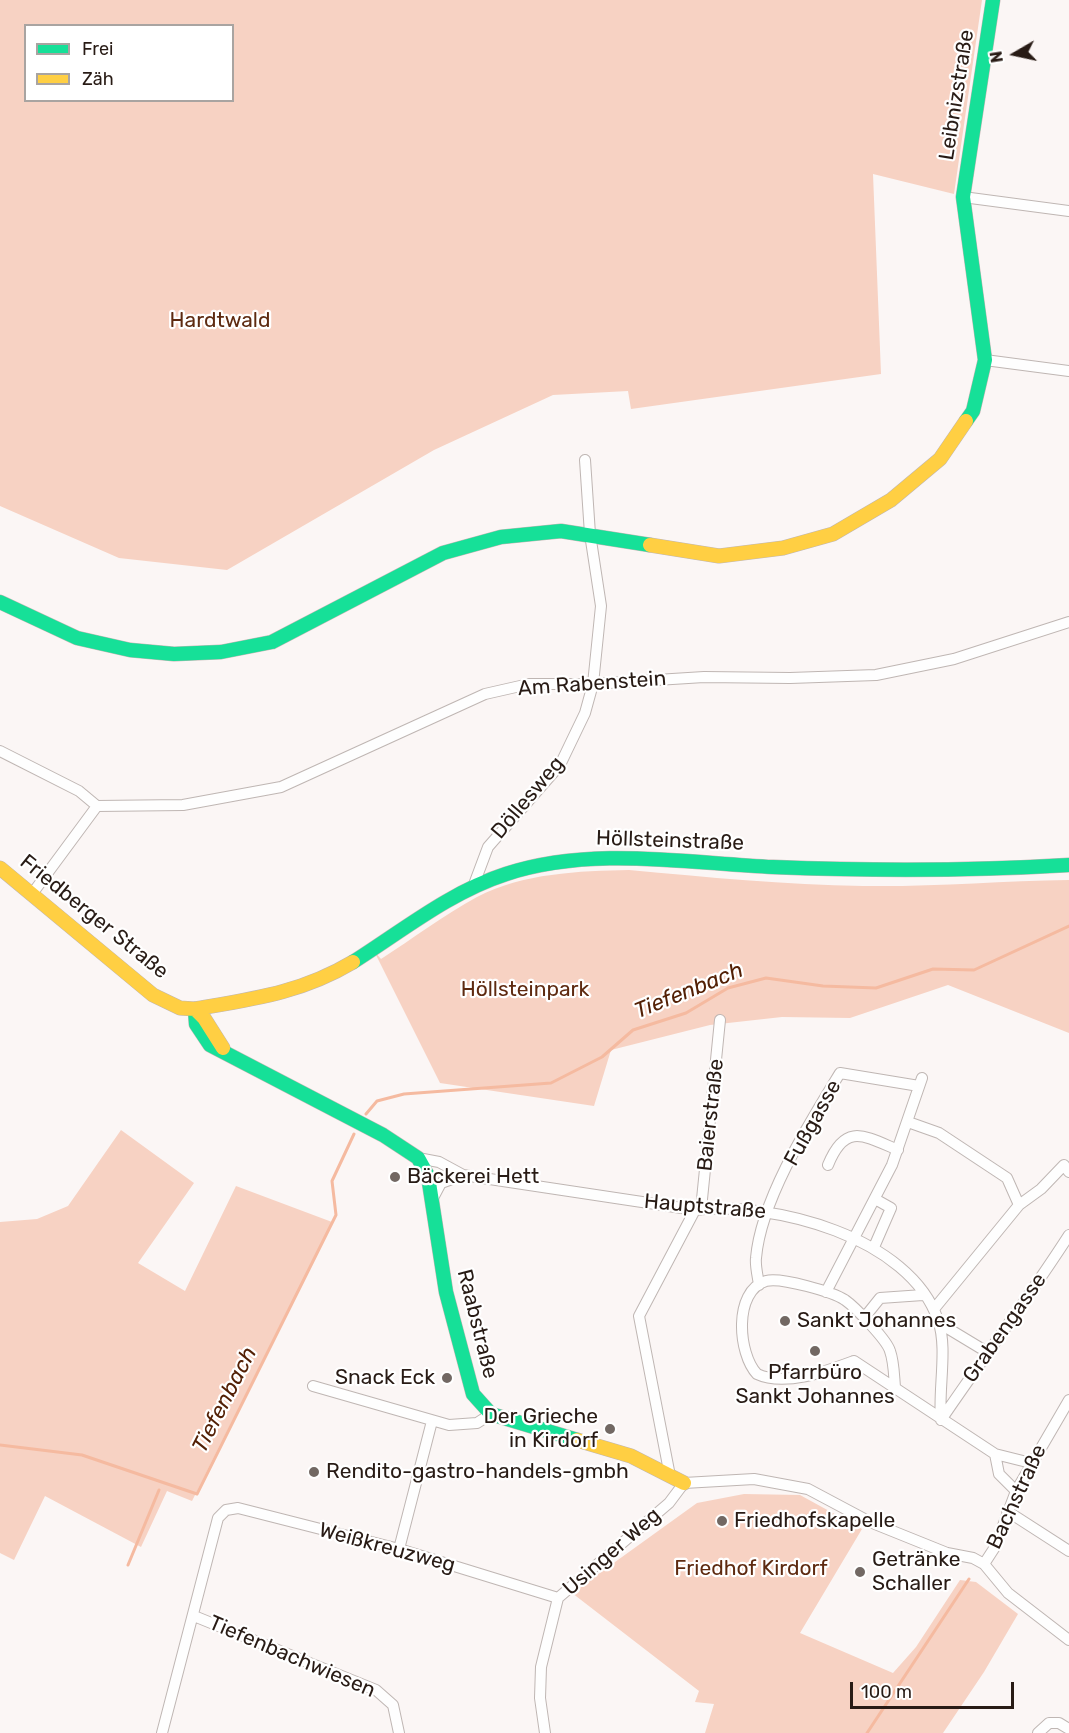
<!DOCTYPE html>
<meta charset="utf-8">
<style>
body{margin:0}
#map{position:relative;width:1069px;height:1733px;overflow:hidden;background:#fbf6f5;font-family:Rubik,sans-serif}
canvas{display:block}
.legend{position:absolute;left:24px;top:24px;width:210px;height:78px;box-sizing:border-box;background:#fff;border:2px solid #a9a4a1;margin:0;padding:8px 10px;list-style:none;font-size:18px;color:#281b15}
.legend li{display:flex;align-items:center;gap:12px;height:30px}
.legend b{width:30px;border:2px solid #a9a4a1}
.north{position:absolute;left:985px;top:24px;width:60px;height:60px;-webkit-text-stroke:4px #fff;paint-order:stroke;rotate:261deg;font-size:16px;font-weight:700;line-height:24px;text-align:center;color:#281b15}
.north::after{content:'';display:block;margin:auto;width:21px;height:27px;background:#281b15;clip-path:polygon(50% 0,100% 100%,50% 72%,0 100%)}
.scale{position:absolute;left:850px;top:1682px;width:164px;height:27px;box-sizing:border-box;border:3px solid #281b15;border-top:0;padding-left:8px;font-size:18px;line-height:21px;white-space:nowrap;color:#281b15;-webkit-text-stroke:4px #fff;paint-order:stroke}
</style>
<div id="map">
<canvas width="1069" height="1733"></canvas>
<ul class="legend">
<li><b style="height:8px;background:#16e098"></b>Frei</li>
<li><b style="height:8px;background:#ffcf43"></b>Zäh</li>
</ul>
<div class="north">N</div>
<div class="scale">100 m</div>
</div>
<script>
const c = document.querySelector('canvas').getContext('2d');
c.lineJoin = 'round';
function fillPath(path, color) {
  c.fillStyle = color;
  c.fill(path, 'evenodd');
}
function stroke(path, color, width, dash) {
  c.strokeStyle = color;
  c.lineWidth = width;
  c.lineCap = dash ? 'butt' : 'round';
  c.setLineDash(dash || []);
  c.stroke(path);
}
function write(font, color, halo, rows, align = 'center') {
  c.font = font + ' Rubik,sans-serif';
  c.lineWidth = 4.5;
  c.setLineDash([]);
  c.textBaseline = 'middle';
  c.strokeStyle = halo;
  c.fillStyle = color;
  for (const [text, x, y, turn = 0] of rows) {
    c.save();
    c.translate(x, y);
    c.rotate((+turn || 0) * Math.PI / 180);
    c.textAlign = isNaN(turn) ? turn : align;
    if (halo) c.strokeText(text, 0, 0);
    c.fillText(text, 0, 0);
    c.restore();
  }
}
fillPath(new Path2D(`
 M 0,0 L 982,0 L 954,194 L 873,174 L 881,374 L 631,409 L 628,391 L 553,395 L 434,450 L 227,570 L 119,558 L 0,506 ZM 26,26 L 232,26 L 232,100 L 26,100 Z
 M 629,870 C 707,877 785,885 863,886 C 932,887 1000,881 1069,880 L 1069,1033 L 948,985 L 850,1018 L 782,1017 L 710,1025 L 611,1050 L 594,1106 L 440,1083 L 374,951 L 381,959 C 412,939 444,915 477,897 C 523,873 579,871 629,870 Z
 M 121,1130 L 194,1183 L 138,1263 L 185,1291 L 236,1186 L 332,1222 L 192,1501 L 167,1491 L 141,1547 L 45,1496 L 14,1560 L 0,1553 L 0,1222 L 37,1219 L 68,1206 Z
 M 744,1494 L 800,1495 L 862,1529 L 800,1633 L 893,1673 L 916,1647 L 960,1580 L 976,1582 L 1018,1614 L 984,1672 L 943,1733 L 705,1733 L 714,1704 L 695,1702 L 699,1691 L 572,1593 L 697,1503 Z`), '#f7d2c3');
stroke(new Path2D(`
 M 366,1114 L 377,1101 L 404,1094 L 551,1083 L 602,1057 L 633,1030 L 686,1013 L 728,988 L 766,978 L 823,986 L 876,988 L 933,969 L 974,970 L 1069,926
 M 0,1445 L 82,1455 L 197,1494 L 336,1215 L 332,1181 L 354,1134
 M 128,1565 L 159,1490
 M 867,1733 L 969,1579`), '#f5baa0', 3);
const street = new Path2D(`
 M 963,197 L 1069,211
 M 985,360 L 1069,371
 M 0,751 L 79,791 L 97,806 L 183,805 L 281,787 L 485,694 L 529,684 L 593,684 L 704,677 L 790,678 L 876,675 L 954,659 L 1069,622
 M 473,887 L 488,847 L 560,765 L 585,713 L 593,684 L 601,606 L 590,534 L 585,460
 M 32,894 L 97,806
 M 908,1122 L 939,1133 L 1007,1178 L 1019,1205
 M 418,1158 L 439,1162 L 463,1175 L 695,1210 C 773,1201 910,1237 938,1320 C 948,1348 938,1389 941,1420
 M 828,1165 C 845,1123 863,1135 898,1150
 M 432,1200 L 441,1183 L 463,1175
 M 701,1209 L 720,1020
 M 874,1247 L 891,1208 L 875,1199
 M 759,1285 C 758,1277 755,1266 756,1258 C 761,1199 810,1122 840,1073 L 919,1086
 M 826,1292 L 892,1165 L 922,1078
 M 934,1309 L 1019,1205 L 1041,1189 L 1064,1165 L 1069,1172
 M 864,1318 L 880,1298 L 923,1295
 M 939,1323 L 987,1352
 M 313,1386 L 449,1425 L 477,1423 L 491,1414
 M 895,1387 C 894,1376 894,1362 890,1351 C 887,1340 855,1307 845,1300 C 833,1292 781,1277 766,1281 C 733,1291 738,1354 757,1374 C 785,1387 827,1371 854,1361 L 995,1454 L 1031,1463
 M 941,1420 C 983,1358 1028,1299 1069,1235
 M 995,1454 L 999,1474 L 1016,1491
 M 670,1476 L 639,1316 L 695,1210
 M 1007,1511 L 1069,1551
 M 399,1549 L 432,1421
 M 984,1564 L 995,1547 L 1016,1491 L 1069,1400
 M 194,1616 L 376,1690 L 393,1705 L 399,1733
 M 162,1733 L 218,1518 L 226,1510 L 238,1508 L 399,1549 L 558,1598
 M 545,1733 L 540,1698 L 541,1667 L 558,1598 L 669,1503 L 684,1483 L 754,1479 L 808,1489 L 870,1522 L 947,1553 L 973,1558 L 984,1564 L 1008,1593 L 1069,1640
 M 1038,1733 L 1049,1723 L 1059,1723 L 1069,1729`);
const fast = new Path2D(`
 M 966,421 L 973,411 L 985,360 L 963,197 L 993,0
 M 0,602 L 77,638 L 130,650 L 174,654 L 221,652 L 272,642 L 443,553 L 501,537 L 561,531 L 650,545
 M 353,962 C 402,931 450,892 506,874 C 592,846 686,863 773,867 C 872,871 970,871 1069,865
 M 195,1009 L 196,1024 L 210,1045 L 383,1135 L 418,1158 L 428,1176 L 446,1292 L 473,1394 L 491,1414 L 577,1440`);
const slow = new Path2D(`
 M 650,545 L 719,556 L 783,548 L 833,534 L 891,500 L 940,459 L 966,421
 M 0,868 L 153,995 L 180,1008 L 195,1009 C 253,999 301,993 353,962
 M 195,1009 L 204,1018 L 223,1048
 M 577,1440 L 631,1456 L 684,1483`);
stroke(street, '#bfb6b3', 12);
stroke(fast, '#bfb6b3', 15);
stroke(slow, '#bfb6b3', 15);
stroke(street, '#fefefe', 10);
stroke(fast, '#16e098', 14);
stroke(slow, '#ffcf43', 14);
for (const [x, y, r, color] of [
 [395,1177,6,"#726863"],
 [785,1321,6,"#726863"],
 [815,1351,6,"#726863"],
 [447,1378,6,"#726863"],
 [610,1429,6,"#726863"],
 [314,1472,6,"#726863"],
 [722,1521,6,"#726863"],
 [860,1572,6,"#726863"]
]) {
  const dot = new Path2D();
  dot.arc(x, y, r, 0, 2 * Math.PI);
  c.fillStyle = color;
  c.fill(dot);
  stroke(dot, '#fff', 2);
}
write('21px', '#281b15', '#fff', [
 ["Leibnizstraße",957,95,-81],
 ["Am Rabenstein",592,684,-4],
 ["Döllesweg",528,798,-50],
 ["Höllsteinstraße",670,841,2],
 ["Friedberger Straße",94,917,39],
 ["Baierstraße",711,1115,-84],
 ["Fußgasse",813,1123,-61],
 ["Hauptstraße",705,1207,5],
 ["Raabstraße",477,1324,76],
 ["Grabengasse",1005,1328,-55],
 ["Bachstraße",1017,1497,-65],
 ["Weißkreuzweg",387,1548,15],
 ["Usinger Weg",612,1552,-41],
 ["Tiefenbachwiesen",292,1657,23]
]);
write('21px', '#5e2a10', '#fff', [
 ["Hardtwald",220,321],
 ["Höllsteinpark",525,990],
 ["Friedhof Kirdorf",751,1569]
]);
write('21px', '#281b15', '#fff', [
 ["Bäckerei Hett",407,1177],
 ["Sankt Johannes",797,1321],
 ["Pfarrbüro",815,1373,"center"],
 ["Sankt Johannes",815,1397,"center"],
 ["Snack Eck",435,1378,"right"],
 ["Der Grieche",598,1417,"right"],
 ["in Kirdorf",598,1441,"right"],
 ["Rendito-gastro-handels-gmbh",326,1472],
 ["Friedhofskapelle",734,1521],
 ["Getränke",872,1560],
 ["Schaller",872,1584]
], 'left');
write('italic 22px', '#532005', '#fff', [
 ["Tiefenbach",689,991,-22],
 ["Tiefenbach",225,1400,-63]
]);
</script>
